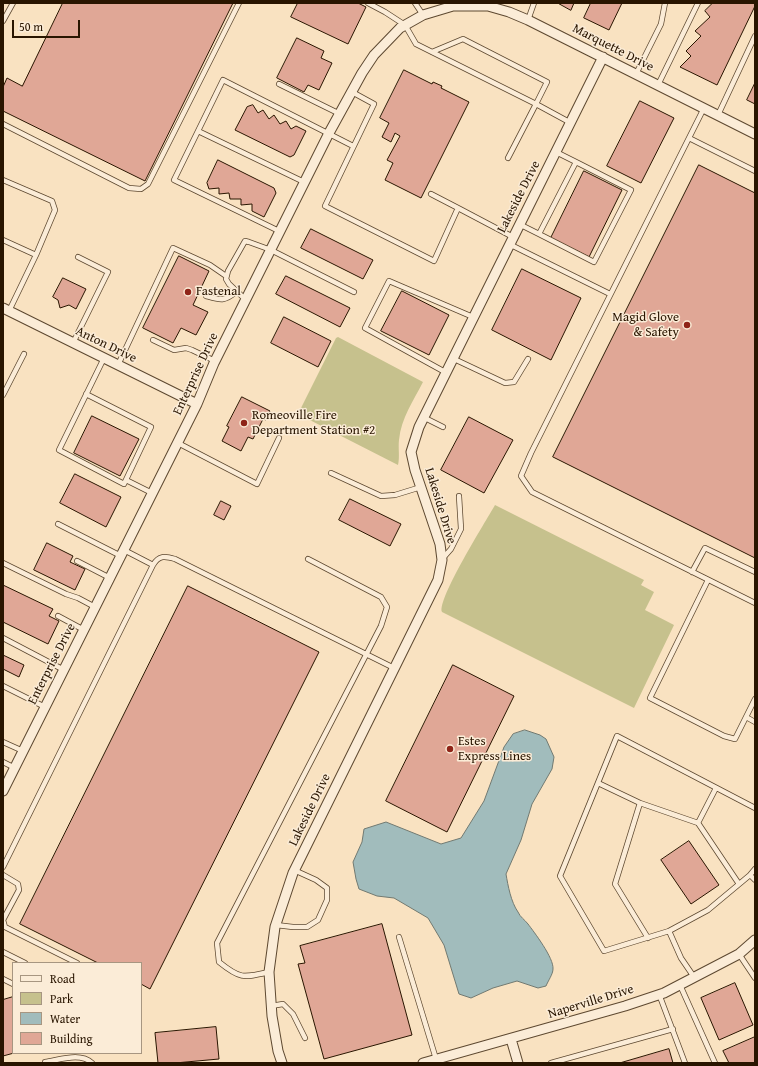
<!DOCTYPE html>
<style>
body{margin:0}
#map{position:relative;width:758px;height:1066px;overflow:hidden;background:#f9e2c1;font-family:"Gentium Book Plus",serif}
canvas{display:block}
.frame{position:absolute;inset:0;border:4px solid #291500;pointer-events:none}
.legend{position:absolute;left:12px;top:962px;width:130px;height:92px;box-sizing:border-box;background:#fbecd7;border:1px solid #a79681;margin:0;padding:5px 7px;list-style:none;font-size:12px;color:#291500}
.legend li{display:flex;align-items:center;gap:8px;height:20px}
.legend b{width:20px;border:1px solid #a79681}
.scale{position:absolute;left:12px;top:20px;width:68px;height:18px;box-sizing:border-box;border:2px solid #291500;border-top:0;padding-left:5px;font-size:12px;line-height:14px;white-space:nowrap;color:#291500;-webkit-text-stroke:3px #fbecd7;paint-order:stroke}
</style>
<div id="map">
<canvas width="758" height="1066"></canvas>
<div class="frame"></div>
<ul class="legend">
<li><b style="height:5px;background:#fbecd7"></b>Road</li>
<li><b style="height:11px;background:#c6c18d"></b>Park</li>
<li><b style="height:11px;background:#a1bcbc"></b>Water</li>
<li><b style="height:11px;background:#e0a796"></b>Building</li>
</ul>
<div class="scale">50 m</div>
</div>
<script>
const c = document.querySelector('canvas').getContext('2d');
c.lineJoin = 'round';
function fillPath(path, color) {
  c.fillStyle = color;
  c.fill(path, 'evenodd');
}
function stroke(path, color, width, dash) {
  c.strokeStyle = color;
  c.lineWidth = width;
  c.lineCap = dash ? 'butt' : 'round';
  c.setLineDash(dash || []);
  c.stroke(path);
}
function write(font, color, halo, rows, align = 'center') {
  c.font = font + ' "Gentium Book Plus",serif';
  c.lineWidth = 3;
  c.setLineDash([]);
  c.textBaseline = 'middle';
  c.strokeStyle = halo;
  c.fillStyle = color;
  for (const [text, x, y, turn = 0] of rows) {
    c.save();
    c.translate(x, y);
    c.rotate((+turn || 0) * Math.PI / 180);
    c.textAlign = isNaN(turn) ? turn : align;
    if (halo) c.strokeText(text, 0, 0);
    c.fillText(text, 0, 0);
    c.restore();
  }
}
fillPath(new Path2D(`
 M 338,337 L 423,382 C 414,400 401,418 399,440 C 398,448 400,457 398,465 L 298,414 L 336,338 Z
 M 495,505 L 644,580 L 641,585 L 654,592 L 645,610 L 674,625 L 634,708 L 442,612 C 437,599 486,521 495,505 Z`), '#c6c18d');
const water = new Path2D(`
 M 525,730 L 540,735 L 546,739 L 554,757 L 552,769 L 532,804 L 521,840 L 506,874 C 508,886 511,902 518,912 C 520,917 525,920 528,924 C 534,932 554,958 553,969 C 553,974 548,981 546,986 L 538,988 L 517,981 L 493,988 L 471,998 L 459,994 L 444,945 L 428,918 L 394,898 L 377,896 L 359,889 L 356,879 L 353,862 L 362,842 L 364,829 L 386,822 L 441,844 L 461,838 L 484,801 L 504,747 L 513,734 Z`);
fillPath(water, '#a1bcbc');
stroke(water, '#717971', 1);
const building = new Path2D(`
 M 63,3 L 233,3 L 145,181 L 3,111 L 3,87 L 7,78 L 22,86 Z
 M 298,3 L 358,3 L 366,7 L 348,44 L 291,17 Z
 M 558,3 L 574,3 L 571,10 Z
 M 591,3 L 622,3 L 609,30 L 584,18 Z
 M 713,3 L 755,3 L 755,6 L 717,85 L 680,67 L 691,56 L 686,51 L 701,36 L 695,31 L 710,17 L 705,11 Z
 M 297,38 L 324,51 L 321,58 L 332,63 L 319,90 L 308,85 L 304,92 L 277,78 Z
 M 404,70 L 432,84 L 433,82 L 442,86 L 441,88 L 469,102 L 421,198 L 385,180 L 393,163 L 387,160 L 400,136 L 395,133 L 391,142 L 382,137 L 389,123 L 380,118 Z
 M 755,83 L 755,104 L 747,100 Z
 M 640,101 L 674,118 L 641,183 L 607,166 Z
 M 253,105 L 258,113 L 263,110 L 269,119 L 274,115 L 280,124 L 286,121 L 291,129 L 296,126 L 306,131 L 294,155 L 290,157 L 235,130 L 247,107 Z
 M 218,160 L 274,188 L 276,193 L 264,217 L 252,211 L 252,204 L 241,205 L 241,199 L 230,199 L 229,193 L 219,194 L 219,188 L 209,189 L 207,183 Z
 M 699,165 L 755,193 L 755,558 L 553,457 Z
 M 584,171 L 622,190 L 589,257 L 551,238 Z
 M 311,229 L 373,260 L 363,279 L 301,248 Z
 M 179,256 L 209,271 L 193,305 L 208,312 L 196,335 L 181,328 L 173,343 L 143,328 Z
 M 522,269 L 581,298 L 551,360 L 492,330 Z
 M 286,276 L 350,308 L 340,327 L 276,294 Z
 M 63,278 L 86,289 L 76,309 L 69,305 L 60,308 L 58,300 L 53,297 Z
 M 402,291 L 449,315 L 429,355 L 381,331 Z
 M 284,317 L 331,341 L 318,367 L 271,343 Z
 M 242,397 L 270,411 L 266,420 L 263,419 L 253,439 L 248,437 L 241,451 L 222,441 L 229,427 L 227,426 Z
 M 92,416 L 139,439 L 120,476 L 74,453 Z
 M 469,417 L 513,440 L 484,493 L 441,470 Z
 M 75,474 L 121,497 L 106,527 L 60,503 Z
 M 350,499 L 401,524 L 390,546 L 339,520 Z
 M 221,501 L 231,506 L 224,520 L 214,515 Z
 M 47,543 L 73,556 L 70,562 L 85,569 L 75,590 L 34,570 Z
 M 3,585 L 53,609 L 49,616 L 59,621 L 48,644 L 3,622 Z
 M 188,586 L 319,652 L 150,989 L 141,984 L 141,963 L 98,963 L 20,924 Z
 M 3,655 L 24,665 L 19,677 L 3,669 Z
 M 453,665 L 514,696 L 447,832 L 386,801 Z
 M 689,841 L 719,885 L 691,904 L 661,860 Z
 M 382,924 L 412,1035 L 324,1059 L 298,964 L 305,963 L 300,946 Z
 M 735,983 L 753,1025 L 719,1040 L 701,998 Z
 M 13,997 L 14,1053 L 3,1056 L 3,1000 Z
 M 216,1027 L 219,1059 L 175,1063 L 158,1063 L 155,1033 Z
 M 755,1037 L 755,1063 L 729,1063 L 723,1051 Z
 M 669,1049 L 673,1063 L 620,1063 Z`);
fillPath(building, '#e0a796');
stroke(building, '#291500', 1);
const lane = new Path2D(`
 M 368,3 L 385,12 L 405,25 L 416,44 L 536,104 L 547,82 L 463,39 L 432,52
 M 415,3 L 423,15
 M 528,20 L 534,3
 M 3,21 L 13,3
 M 636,74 L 661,24 L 665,3
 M 279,84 L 340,114
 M 658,85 L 698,3
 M 352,92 L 374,104 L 325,206 L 434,261 L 458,208 L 513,237
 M 704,108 L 531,453 L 521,476 L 532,492 L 755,603
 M 718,115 L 755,36
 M 3,124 L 129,188 L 141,189 L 148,184 L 239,3
 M 198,131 L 304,182
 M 689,138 L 755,171
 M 508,158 L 536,104 L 571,123
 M 3,180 L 52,201 L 55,210 L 36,255 L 9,311
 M 431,194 L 458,208
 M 519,224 L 539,234 L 576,162 L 556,152
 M 281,232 L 174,180 L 223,80 L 353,146
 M 539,234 L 594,262 L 631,190 L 576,162
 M 3,240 L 36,255
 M 509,244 L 610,294
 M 206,296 C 220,300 224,302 236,292
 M 246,300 L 229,284 L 226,279 L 228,271 L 245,241 L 249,242 L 271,250 L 354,292
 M 153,340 L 174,350 L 186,348 L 192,350 L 215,361
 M 73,343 L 108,272 L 78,257
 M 452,358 L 505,383 L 514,382 L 528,359
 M 118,365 L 173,248 L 210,265 L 226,276
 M 445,372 L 365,328 L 389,281 L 473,317
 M 86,394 L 151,427 L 124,484 L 59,450 L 104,358
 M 3,395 L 24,354
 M 423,417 L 443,427
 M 178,443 L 257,484 L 279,438
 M 331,473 L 381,496 L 395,495 L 421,487
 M 126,480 L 152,493
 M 58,524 L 121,556
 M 124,550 L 153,565 C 159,555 165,556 175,559 L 394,668
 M 443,558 L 451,549 L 461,529 L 459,496
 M 77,561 L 110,578
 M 3,563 L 66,594 L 78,598 L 95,607
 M 692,572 L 705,548 L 755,572
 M 708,580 L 650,698 L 724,736 L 735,739 L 755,699
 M 58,616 L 84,630
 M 3,638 L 64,670
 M 3,686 L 45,707
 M 746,717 L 755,722
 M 3,742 L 23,751
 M 3,762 L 15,768
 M 598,783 L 640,803
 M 698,823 L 716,788
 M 3,867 L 153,565
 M 3,875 L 18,884 L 19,890 L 3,920 L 5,927 L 77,963
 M 750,875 L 755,869
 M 276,925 L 293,927 L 307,927 L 318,920 L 327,900 L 327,888 L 316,880 L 294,870
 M 669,931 L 604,951 L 560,876 L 617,736 L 755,808
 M 399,937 L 436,1059
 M 648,938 L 615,884 L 640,803 L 698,823 L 739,884
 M 3,952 L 25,963
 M 739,954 L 755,978
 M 269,972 C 243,978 240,979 219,962 L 217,943 L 366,655 L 381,626 L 387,607 L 381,597 L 308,559
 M 694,977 L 681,958 L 669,931 L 708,910 L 750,875 L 755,880
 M 3,979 L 13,984
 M 680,985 L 715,1063
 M 659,994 L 685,1063
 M 271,1006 L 283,1004 L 293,1014 L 305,1038
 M 45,1062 C 60,1060 80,1052 92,1063
 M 551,1063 L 673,1029`);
const street = new Path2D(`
 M 3,308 L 197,404
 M 3,791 L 197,404 L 214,363 L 329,133 L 362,73 L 374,55 L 400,28 L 423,15 L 453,6 L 488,6 L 509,12 L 528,20 L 755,134
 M 511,1039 L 518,1063
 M 282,1063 L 278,1051 L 272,1016 L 269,972 L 275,927 L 293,873 L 438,580 L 442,560 L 440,544 L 415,470 L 411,452 L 419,427 L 603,57
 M 423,1063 L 625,1006 L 664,993 L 739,954 L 755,940`);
stroke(lane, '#5d4830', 6);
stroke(street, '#5d4830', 11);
stroke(lane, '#fbecd7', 4.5);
stroke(street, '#fbecd7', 9);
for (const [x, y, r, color] of [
 [188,292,4,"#8f2418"],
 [687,325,4,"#8f2418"],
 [244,423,4,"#8f2418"],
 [450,749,4,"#8f2418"]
]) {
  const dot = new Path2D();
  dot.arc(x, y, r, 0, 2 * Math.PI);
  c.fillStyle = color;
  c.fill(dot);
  stroke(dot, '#fbecd7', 1.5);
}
write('13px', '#291500', '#fbecd7', [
 ["Marquette Drive",613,48,27],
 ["Lakeside Drive",519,197,-63],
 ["Anton Drive",106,345,26],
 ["Enterprise Drive",196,374,-65],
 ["Lakeside Drive",440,506,73],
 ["Enterprise Drive",52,664,-63],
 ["Lakeside Drive",310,810,-64],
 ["Naperville Drive",591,1002,-17]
]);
write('13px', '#291500', '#fbecd7', [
 ["Fastenal",196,292],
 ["Magid Glove",679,318,"right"],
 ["& Safety",679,333,"right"],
 ["Romeoville Fire",252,416],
 ["Department Station #2",252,431],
 ["Estes",458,742],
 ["Express Lines",458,757]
], 'left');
</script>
